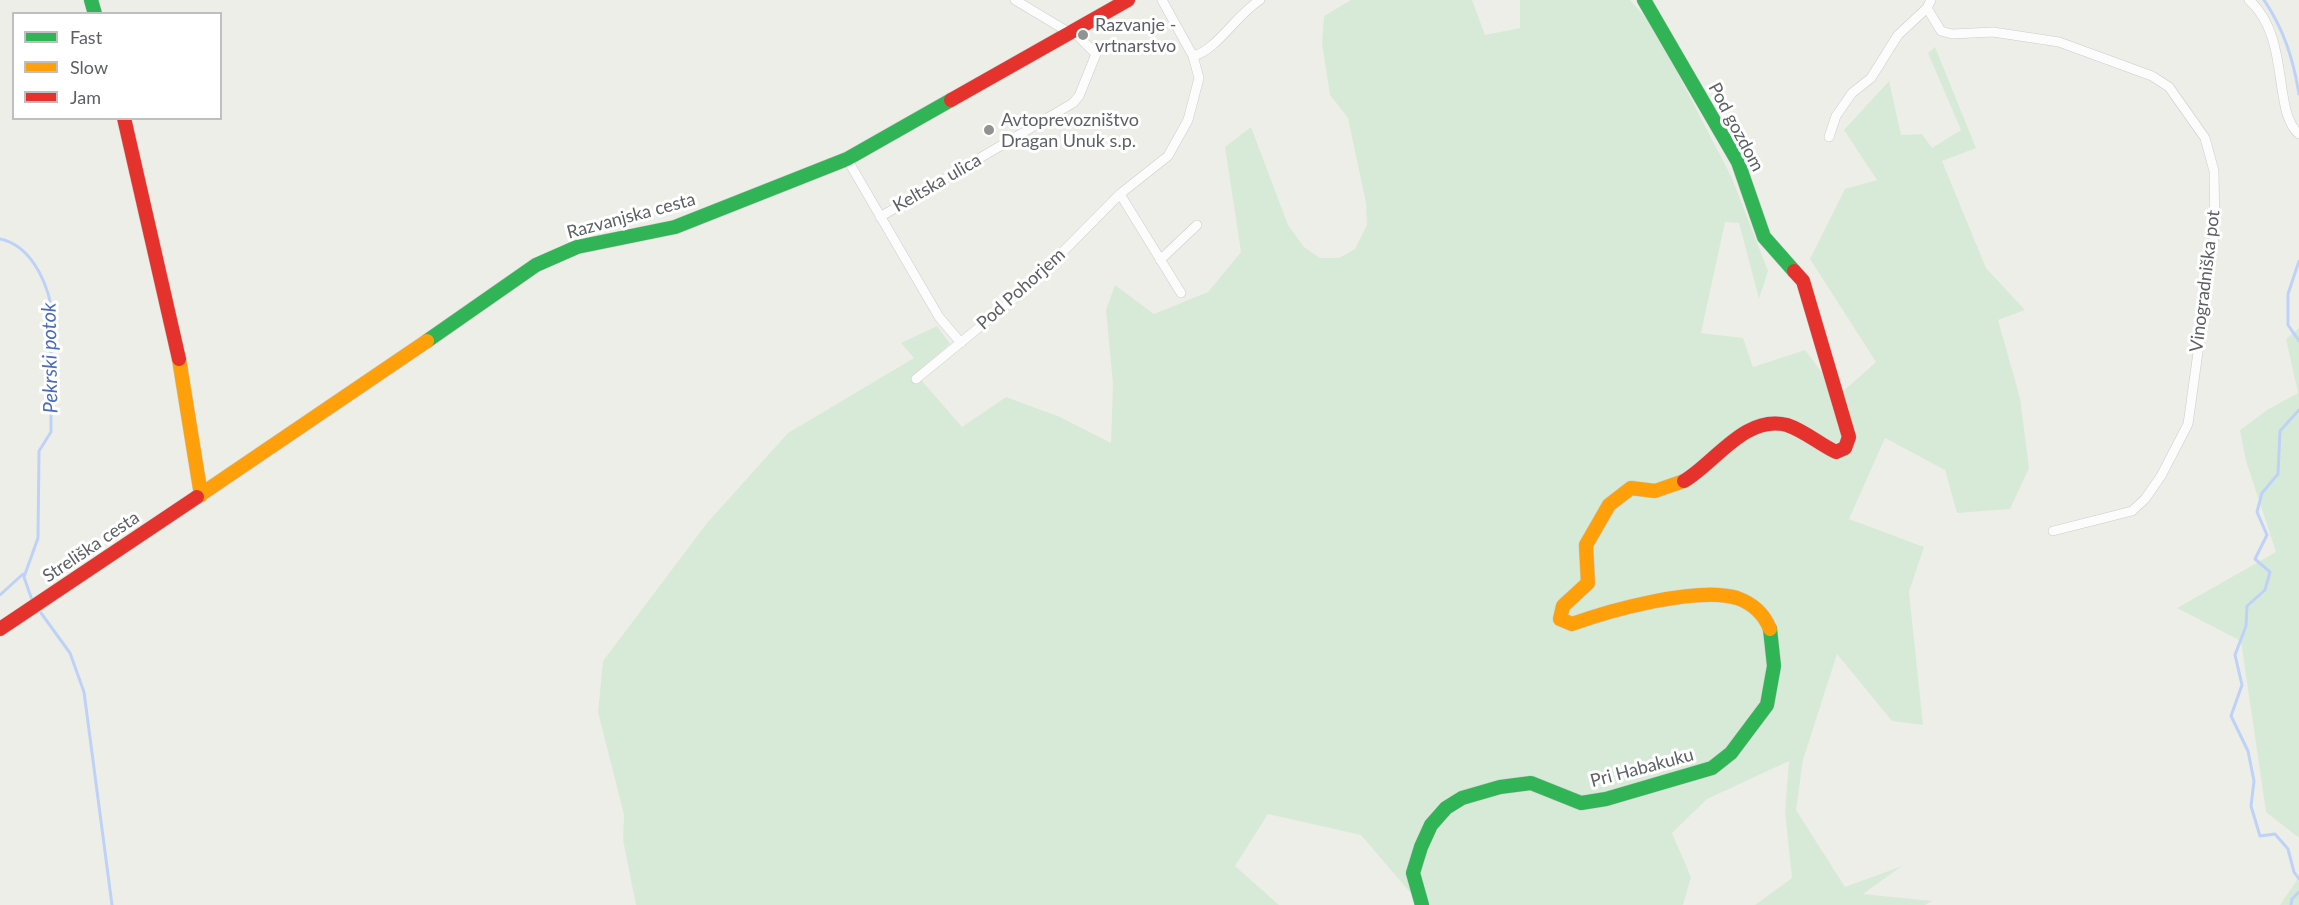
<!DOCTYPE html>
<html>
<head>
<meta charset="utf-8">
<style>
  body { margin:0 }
  #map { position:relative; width:2299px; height:905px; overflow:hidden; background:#eeeee8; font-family:Lato,sans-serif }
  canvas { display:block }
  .legend { position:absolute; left:12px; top:12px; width:210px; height:108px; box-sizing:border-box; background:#fff; border:2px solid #bfbfc2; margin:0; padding:8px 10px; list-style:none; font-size:18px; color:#5e6066 }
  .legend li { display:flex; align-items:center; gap:12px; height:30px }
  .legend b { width:30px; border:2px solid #bfbfc2 }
</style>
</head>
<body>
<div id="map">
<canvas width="2299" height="905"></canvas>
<ul class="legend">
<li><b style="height:8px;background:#30b455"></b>Fast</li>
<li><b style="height:8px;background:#ff9f0a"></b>Slow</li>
<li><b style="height:8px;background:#e5322d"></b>Jam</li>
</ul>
</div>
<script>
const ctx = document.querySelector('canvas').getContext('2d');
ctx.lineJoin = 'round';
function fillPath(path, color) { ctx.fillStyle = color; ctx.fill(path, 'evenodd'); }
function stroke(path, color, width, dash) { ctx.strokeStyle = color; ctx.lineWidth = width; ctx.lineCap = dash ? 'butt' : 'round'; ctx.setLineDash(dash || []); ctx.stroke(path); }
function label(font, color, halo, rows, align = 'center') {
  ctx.font = font + ' Lato,sans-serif'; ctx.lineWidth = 6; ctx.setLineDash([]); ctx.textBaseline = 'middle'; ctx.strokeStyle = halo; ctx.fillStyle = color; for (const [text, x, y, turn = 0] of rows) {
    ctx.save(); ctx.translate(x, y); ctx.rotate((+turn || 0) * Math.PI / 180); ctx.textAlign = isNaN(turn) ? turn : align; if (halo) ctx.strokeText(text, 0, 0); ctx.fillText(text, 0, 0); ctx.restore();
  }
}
fillPath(new Path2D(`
  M1351,0H1472L1485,35L1520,28V0H1630L1645,17L1676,70L1732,178L1768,271L1759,299L1739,223L1725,222L1701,333L1743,338L1753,367L1805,350L1839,395L1876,362L1810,259L1845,189L1877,180L1844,130L1889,81L1901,135L1922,134L1932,148L1961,130L1928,53L1935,47L1976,148L1942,161L1986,268L2025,310L1998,320L2020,398L2029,468L2010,509L1957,513L1945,470L1885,438L1849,519L1924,547L1909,592L1923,725L1892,721L1837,654L1803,760L1796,810L1845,887L1902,866L1863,894L1932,901L1925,905H1755L1792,878L1785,812L1789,761L1707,799L1672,833L1691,877L1683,905H1421L1361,835L1268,814L1235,866L1279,905H636L623,840L624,815L598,712L603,661L707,523L788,433L914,358L901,343L937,326L950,344L916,374L962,427L1006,397L1060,417L1111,443L1113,384L1106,310L1115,285L1154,314L1208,292L1241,252L1225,147L1251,127L1288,225L1304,247L1320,258H1339L1355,249L1367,225L1366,203L1348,118L1330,95L1322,44L1324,16Z
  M2299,328V838L2266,812L2241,641L2177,608L2276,552L2246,461L2240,430L2267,410L2298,393L2286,339Z
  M2299,877V905H2280Z`), '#d7ead8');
stroke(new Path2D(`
  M2264,0C2284,30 2293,58 2299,94
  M0,239C29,245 45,277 51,305V432L39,451L38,538L24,577L32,600
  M2299,261L2288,294V325L2299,341
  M2299,410L2280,431L2278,474L2262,493L2257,512L2267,535L2255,559L2270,572L2265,590L2247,606L2246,626L2235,655L2242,685L2231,716L2248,751L2254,781L2251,806L2260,836L2275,834L2288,849L2294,872L2299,879
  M0,595L23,574
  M41,613L70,653L84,692L112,905
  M2291,905L2292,899L2299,892`), '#bed2f7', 3);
const street = new Path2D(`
  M1015,0L1070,33
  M1931,0L1927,8L1941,31L1952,34L1993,32L2059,42L2152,76L2169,87L2205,138L2214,171L2215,230L2188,424L2161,476L2145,499L2132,511L2053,531
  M2249,0C2291,37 2272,112 2299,134
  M1193,56C1216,51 1237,14 1260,0
  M1829,137L1836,116L1852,93L1871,78L1898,35L1927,8
  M847,159L939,317L961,343
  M1120,194L1181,293
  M880,217L1073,103L1079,96L1096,54L1073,31
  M1160,260L1197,225
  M916,379L1026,289L1120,194L1168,156L1188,120L1199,78L1193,56L1162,0`);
const fast = new Path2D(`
  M91,0L95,14
  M1644,0L1738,162L1764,237L1794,271
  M427,341L536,265L577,247L675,227L847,159L951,100
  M1422,905L1413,873L1421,847L1431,825L1446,808L1462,798L1500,787L1531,783L1581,803L1606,799L1712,768L1731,753L1767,705L1774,666L1770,629`);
const slow = new Path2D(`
  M179,359L201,495
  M1684,481L1655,491L1631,488L1609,505L1586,545L1588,583L1563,606L1560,619L1572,624C1611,610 1698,586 1737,598C1754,604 1764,614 1770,629
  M197,497L427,341`);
const jam = new Path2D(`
  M951,100L1128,0
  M124,118L179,359
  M1684,481C1715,463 1745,414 1787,425C1805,431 1819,444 1836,452L1845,448L1849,437L1803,281L1794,271
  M0,629L197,497`);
stroke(street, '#cbccca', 10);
stroke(fast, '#cbcbc9', 15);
stroke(slow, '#cbcbc9', 15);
stroke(jam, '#cbcbc9', 15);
stroke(street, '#fcfcfc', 9);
stroke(fast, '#30b455', 14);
stroke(slow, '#ff9f0a', 14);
stroke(jam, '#e5322d', 14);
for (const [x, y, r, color] of [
  [1083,35,6,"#909294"],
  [989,130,6,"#909294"]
]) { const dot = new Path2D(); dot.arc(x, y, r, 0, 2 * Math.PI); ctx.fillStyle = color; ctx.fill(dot); stroke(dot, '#fff', 2); }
label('18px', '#5e6066', '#fff', [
  ["Razvanje -",1095,25],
  ["vrtnarstvo",1095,46],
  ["Avtoprevozništvo",1001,120],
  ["Dragan Unuk s.p.",1001,141]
], 'left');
label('18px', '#5e6066', '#fff', [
  ["Pod gozdom",1736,127,62],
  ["Keltska ulica",937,183,-30],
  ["Razvanjska cesta",631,216,-15],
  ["Vinogradniška pot",2205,281,-83],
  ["Pod Pohorjem",1021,289,-42],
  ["Streliška cesta",91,547,-34],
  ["Pri Habakuku",1642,768,-15]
]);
label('italic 20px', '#4a6bc2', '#fff', [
  ["Pekrski potok",50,358,-91]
]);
</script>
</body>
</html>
